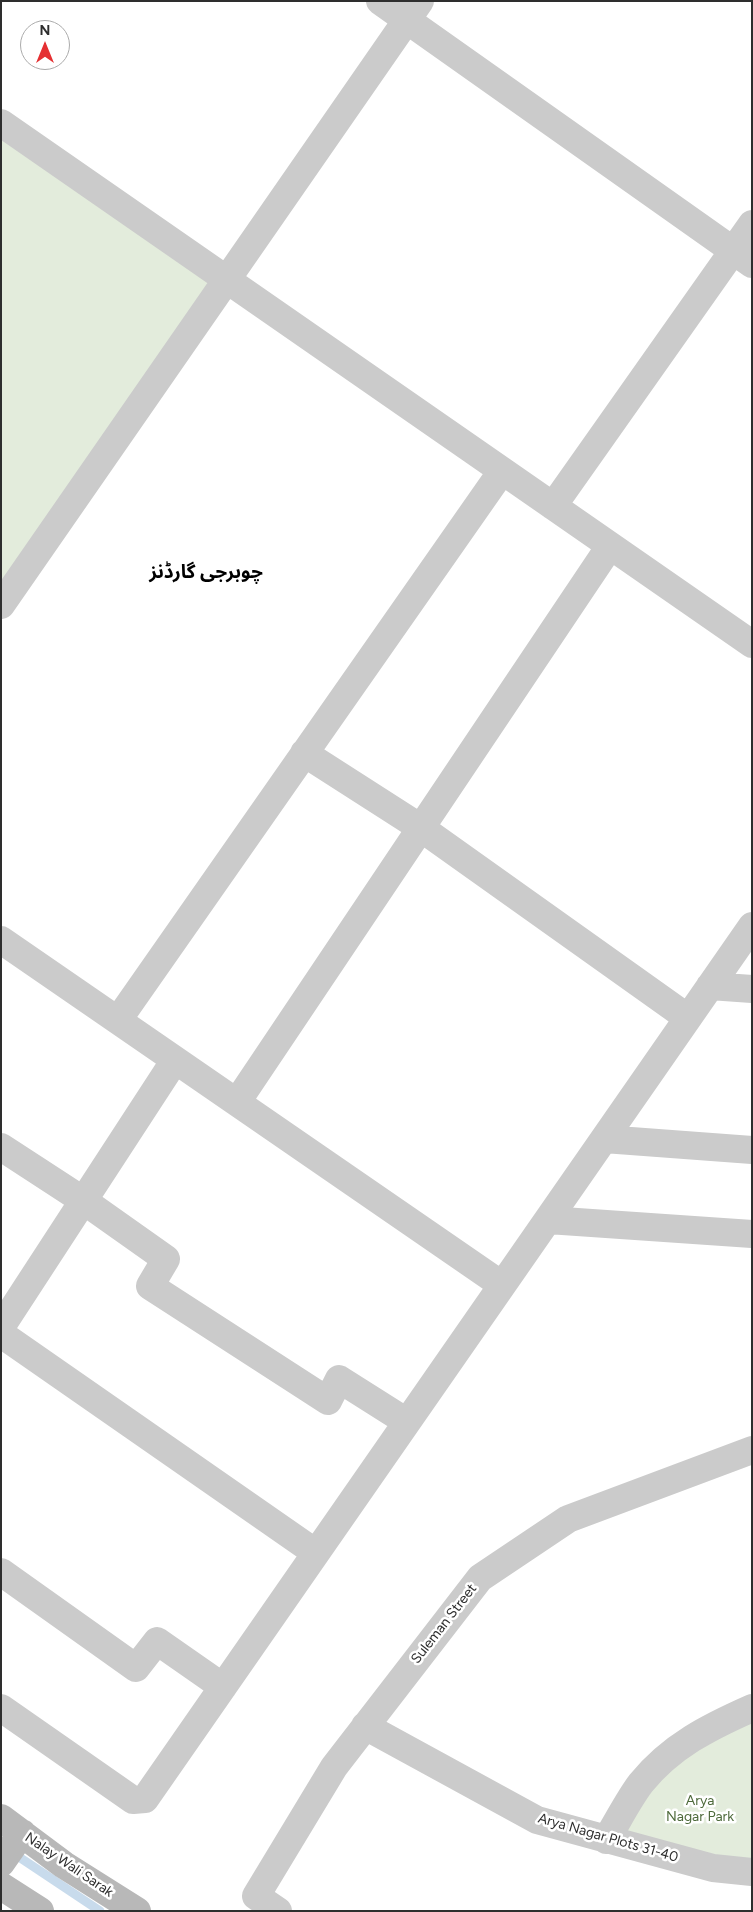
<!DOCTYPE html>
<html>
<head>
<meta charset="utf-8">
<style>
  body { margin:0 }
  #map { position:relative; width:753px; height:1912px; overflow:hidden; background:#fff; font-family:Figtree,sans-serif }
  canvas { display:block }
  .frame { position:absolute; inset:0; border:2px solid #2e2e2e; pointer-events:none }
  .north { position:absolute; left:20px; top:20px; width:50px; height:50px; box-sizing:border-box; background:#fff; border:1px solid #ababab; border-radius:50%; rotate:0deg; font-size:14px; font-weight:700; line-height:20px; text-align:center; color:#2e2e2e }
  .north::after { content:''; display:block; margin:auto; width:18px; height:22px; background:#e53032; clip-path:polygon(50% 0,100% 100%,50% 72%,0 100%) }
</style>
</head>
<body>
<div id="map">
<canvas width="753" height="1912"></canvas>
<div class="frame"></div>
<div class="north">N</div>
</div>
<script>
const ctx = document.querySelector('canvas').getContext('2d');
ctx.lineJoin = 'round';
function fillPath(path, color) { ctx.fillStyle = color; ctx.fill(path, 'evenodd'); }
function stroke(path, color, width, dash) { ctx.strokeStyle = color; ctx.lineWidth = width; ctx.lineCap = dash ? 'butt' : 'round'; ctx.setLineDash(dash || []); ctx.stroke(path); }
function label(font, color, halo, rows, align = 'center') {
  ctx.font = font + ' Figtree,"Noto Sans Arabic",sans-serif'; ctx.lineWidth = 5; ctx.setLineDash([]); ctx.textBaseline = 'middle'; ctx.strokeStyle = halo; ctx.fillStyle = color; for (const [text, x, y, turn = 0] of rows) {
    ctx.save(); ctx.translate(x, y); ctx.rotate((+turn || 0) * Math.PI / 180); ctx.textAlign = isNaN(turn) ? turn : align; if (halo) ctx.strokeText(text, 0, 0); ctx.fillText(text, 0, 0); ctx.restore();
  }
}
fillPath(new Path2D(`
  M1,123L227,279L1,605Z
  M752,1716V1867L610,1838L675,1758Z`), '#e3ecdc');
stroke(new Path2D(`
  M13,1853L100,1911`), '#c8dbec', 9);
stroke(new Path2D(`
  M380,1L752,264
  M1,123L752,644
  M553,506L752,224
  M1,605L420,1
  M304,753L421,828L688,1018
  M1,940L502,1285
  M710,986L752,989
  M118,1020L502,471
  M237,1102L610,546
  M604,1139L752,1150
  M1,1147L84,1201L166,1259L150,1286L328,1401L339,1379L407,1422
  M548,1220L752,1234
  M1,1327L175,1060
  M1,1334L316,1553
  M1,1572L136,1668L157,1641L223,1687
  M1,1708L133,1800L145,1799L752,926
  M365,1726L537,1820L713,1868L752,1872
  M606,1840C618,1821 628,1800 641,1783C671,1746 709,1727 752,1708
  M278,1911L256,1896L334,1767L480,1578L568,1519L752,1450`), '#cbcbcb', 28);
stroke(new Path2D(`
  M1,1818L64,1865L137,1911
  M1,1863L22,1833
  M1,1886L40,1911`), '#b8b8b8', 28);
label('14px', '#2e2e2e', '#fff', [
  ["Suleman Street",444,1624,-52],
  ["Arya Nagar Plots 31-40",608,1838,16],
  ["Nalay Wali Sarak",69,1865,34]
]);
label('14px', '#4e6a3b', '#fff', [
  ["Arya",700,1801],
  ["Nagar Park",700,1817]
]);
label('bold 19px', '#000', '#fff', [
  ["چوبرجی گارڈنز",206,572]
]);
</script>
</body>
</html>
